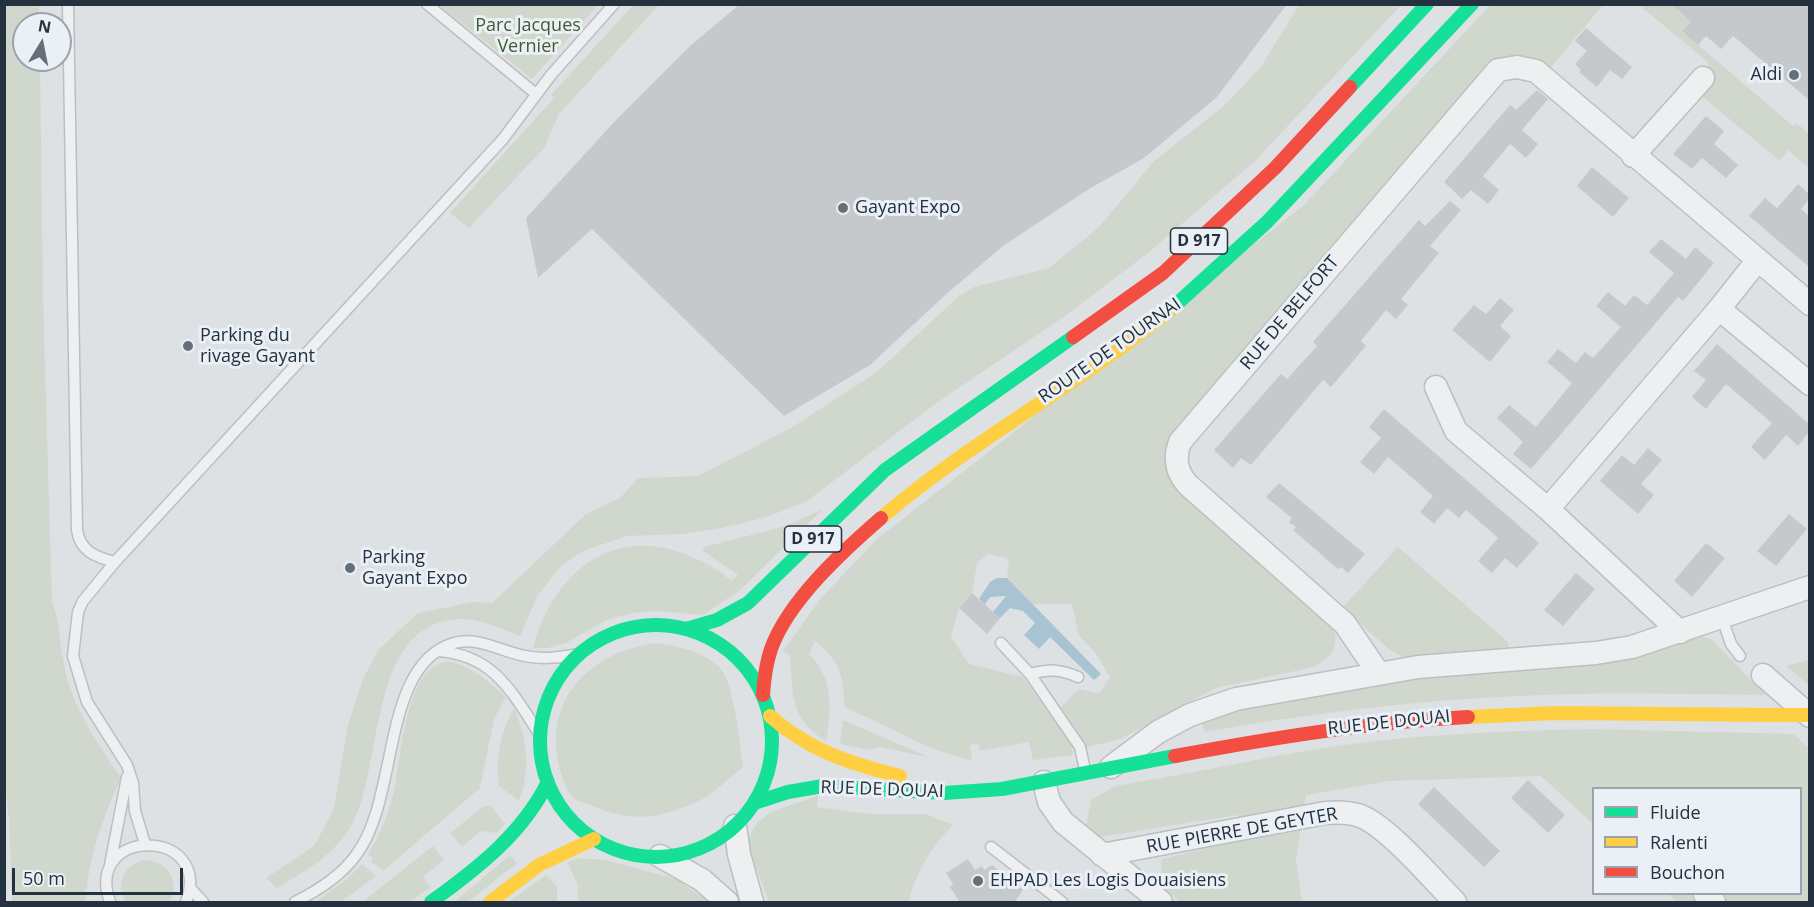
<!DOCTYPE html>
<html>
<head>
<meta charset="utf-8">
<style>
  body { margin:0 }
  #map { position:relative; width:1814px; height:907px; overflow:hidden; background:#dee1e4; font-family:"Open Sans",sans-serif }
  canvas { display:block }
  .frame { position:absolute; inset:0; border:6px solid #24313e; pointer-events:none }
  .legend { position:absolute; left:1592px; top:787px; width:210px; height:108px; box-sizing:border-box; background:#eaf0f5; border:2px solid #9ba4ac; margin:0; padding:8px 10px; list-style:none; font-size:18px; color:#24313e }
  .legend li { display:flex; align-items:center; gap:12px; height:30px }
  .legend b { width:30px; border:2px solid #9ba4ac }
  .north { position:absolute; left:12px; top:12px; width:60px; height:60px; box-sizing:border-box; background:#eaf0f5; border:2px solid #9ba4ac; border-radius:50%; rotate:10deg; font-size:16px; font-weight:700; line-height:24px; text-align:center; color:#24313e }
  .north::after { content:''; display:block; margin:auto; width:21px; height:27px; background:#656f78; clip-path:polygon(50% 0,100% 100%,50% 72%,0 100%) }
  .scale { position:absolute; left:12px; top:868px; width:171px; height:27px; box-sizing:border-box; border:3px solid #24313e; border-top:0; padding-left:8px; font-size:18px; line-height:21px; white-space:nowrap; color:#24313e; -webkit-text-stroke:4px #eaf0f5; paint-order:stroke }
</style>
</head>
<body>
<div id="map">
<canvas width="1814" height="907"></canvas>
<div class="frame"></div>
<ul class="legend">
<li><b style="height:8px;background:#16e098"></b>Fluide</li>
<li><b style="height:8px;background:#ffcf43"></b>Ralenti</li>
<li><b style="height:8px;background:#f24e42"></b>Bouchon</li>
</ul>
<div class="north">N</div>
<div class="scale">50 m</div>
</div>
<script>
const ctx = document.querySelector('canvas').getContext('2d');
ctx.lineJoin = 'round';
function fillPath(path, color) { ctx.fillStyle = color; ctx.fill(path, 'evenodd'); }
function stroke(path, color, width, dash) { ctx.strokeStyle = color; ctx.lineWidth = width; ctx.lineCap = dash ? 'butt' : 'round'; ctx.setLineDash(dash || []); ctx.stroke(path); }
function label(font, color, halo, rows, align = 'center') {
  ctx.font = font + ' "Open Sans",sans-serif'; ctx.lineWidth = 6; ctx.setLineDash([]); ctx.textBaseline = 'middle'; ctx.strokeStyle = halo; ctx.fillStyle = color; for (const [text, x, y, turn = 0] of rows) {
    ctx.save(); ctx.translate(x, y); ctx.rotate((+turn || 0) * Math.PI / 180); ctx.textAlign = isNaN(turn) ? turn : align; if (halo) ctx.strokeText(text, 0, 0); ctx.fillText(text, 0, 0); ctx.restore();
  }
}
fillPath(new Path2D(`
  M4,5H39V24H24V60H40L43,298L52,601C60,623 59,637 63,659C70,705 96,741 121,778C101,822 90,854 85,902H12L9,819L4,776Z
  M439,5H598L532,79Z
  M633,5H659L559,114L544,148L469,228L450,213L554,98L551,95Z
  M1299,5H1401L1255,161L1148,253L1065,316L938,402L807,501L767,517L722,528L683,534L627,536L583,551L561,566L538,595L520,636C501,629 480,618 459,619C366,624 385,765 352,824C335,855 307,870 277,888L266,878L314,846L334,809L348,725L363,679L378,650L418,613L473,602L492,603L586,514L620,498L638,478L698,476L791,428L877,372L960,295L974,287L1049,268L1099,227L1154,161L1225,105L1260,68Z
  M1490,5H1603L1548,71L1522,60L1169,454L1330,622C1342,643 1334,656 1314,667L1216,688L1121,739L1087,747L1061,707L1078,689L1099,693L1110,677L1096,654L1078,634L1072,604H1032L1007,578L1009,559L988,554L977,563L972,593L959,608L951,637L969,664L1023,677L1071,744L1073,755L1033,760L1029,742L980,751L978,744L970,745L972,761L933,749L845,707C841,671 843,666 815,641L809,654C834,679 832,708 826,741C789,718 793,695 790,656L783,651L821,598L877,539L1304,205Z
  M1639,5H1683L1678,11L1691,22L1683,32L1793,126L1797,123L1809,134V168L1788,150L1780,161L1699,94L1712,78L1708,62Z
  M823,509L739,591L703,615L656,611L633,613L609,619L566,643L548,648H533C552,574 611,524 688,555C704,562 719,569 731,581L738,575L702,550L704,547L786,526Z
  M1398,547L1507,641L1509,647L1402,657L1390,650L1342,608Z
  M1698,635L1711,639L1766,695C1684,694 1602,692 1520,696C1414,700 1309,714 1204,732L1202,722L1248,704Z
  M656,643C678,646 703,651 720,668C734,682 740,745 743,767C729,778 713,795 696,802C657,820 629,822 590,805C586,803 577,802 573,798C566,791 561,774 559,765C543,697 593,651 656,643Z
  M1809,660H1810L1809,685L1786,666Z
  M447,661C471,665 488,681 506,697L494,719L480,788L383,871L371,861L373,858L368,854C379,837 386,819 392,799C402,763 402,669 447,661Z
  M514,708C527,737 531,772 519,801L499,786C495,758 500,733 514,708Z
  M843,720L931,758L880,747L869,750L840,744Z
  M1593,729L1794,734L1809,749V902H1678L1668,894H1800V788H1594L1593,824L1541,776L1389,781L1306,795L1296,859L1302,902H1181L1159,884L1162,859L1237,841L1239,815L1099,837L1086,826L1091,800L1115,786C1177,776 1237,763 1299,752C1395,735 1495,731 1593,729Z
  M818,796L817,807L870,814H926L953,825C930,848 917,872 908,902H769L757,870L748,872C740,814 774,811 818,796Z
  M484,806H491L505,824L496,833L481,831L462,847L450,833Z
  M433,846L444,860L423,877L431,887L410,902H362Z
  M510,855L517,863L468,902H454Z
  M579,858L606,860L676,879L709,902H579L577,883L567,862Z
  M142,860C166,859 182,880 169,902H126C115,885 123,867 142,860Z
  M362,864L376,876L341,902H315L347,879Z
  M546,875L557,887V902H508Z`), '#d0d8cd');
fillPath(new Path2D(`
  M997,578H1007L1101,674L1094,680L1050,637L1039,649L1024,635L1035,623L1023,611L1010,608L1000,618L993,612L1006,596L990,597L985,604L979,599L990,582Z`), '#a8c3d2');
fillPath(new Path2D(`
  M740,4H1287L1217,97L1144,158L1089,189L1003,246L943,297L870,365L784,416L592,229L538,278L526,218L617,119L690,46Z
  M1671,4H1809V100L1733,36L1721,49L1706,36L1698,45L1682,31L1691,22Z
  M1586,28L1632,67L1622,79L1610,70L1597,87L1579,72L1581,70L1575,64L1587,51L1575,41Z
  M1537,90L1548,99L1522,130L1538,144L1526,158L1510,144L1483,176L1499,190L1488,204L1471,190L1462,199L1444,182L1510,105L1516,110Z
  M1706,116L1724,131L1714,144L1738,165L1726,178L1702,158L1692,169L1673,154Z
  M1592,167L1629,198L1613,217L1577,186Z
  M1798,184L1809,194V199L1801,209L1809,216V267L1749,216L1765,198L1777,208Z
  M1450,201L1461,210L1430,246L1439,253L1401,299L1408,305L1396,319L1386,310L1361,341L1366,346L1331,387L1323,380L1251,465L1241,458L1233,468L1214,450L1281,374L1287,379L1317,346L1313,342L1419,220L1425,226Z
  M1661,239L1686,259L1695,247L1714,263L1683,301L1678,297L1531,469L1513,454L1523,442L1497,418L1509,405L1536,427L1572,383L1547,362L1553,355L1558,349L1576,363L1585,352L1593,358L1621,327L1596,306L1608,292L1625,306L1634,295L1647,305L1674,273L1649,252Z
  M1500,298L1514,310L1500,326L1511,336L1490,362L1452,330L1474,305L1486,314Z
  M1717,344L1809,424V432L1798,446L1786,435L1765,460L1751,447L1772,423L1726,384L1706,409L1692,397L1706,380L1694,371Z
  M1384,409L1539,543L1517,568L1505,558L1492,573L1478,561L1498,538L1466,510L1459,518L1447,508L1434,524L1420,512L1433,496L1388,457L1374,474L1360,462L1381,438L1369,427Z
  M1648,448L1662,460L1641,484L1654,495L1638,514L1600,481L1622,455L1634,465Z
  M1279,483L1365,554L1348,573L1341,567L1338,569L1293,530L1296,527L1289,522L1292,518L1266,497Z
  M1789,514L1807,529L1776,566L1757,551Z
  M1706,543L1725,558L1692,597L1674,581Z
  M1576,573L1595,589L1563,626L1544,610Z
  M972,593L1000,618L987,634L959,608Z
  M1528,780L1565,815L1548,833L1511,798Z
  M1434,787L1500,851L1484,867L1418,804Z
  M968,859L975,870L982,866L984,870L992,865L1023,890L1014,903H960L950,887L953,884L946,873Z`), '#c6c9cc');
const lane = new Path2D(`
  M68,4L77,530C80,551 95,557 115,562
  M427,4L536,94
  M1722,618L1731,644L1740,656
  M1001,643L1030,674L1080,747L1085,770
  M438,651C494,655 512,692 540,735
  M1030,674C1049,669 1060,669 1078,677
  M145,844L135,811L133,783L127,765L87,702L73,656L78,612L83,601L115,562L503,139L551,75L614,4
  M991,847L1062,902
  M110,865L127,777
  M190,888L203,902
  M110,902C83,826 214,827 186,902
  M295,902C317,891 342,875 356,855C400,798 380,665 454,643C478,636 502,652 525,656C544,660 562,657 580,654`);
const street = new Path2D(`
  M1633,156L1703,78
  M1719,309L1757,261
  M1436,387L1456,431L1548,509
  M1680,632L1548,509L1719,309L1810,384
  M1379,674L1345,624L1187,484C1176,471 1174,458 1180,442L1498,70L1517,67L1536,71L1810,304
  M1763,675L1810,716
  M1111,767L1158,732L1190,715L1236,699L1418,667L1596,653L1632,647L1810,587
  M1044,782L1049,802L1063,822L1161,902
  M735,826L739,854L752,902
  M1102,855L1325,813C1336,812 1347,812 1358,815C1386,824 1433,880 1455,902
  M660,856L702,880L727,902
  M1705,894L1714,902`);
stroke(lane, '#bcbfc2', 13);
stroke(street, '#bcbfc2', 25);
stroke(lane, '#edeff0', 10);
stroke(street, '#edeff0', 22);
stroke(new Path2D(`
  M1350,87L1427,4
  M1170,310L1267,222L1472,4
  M540 741a116 116 0 1 1 232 0a116 116 0 1 1-232 0Z
  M686,629L717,620L748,603L885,470L1073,337
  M754,803L788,792L823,786L944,793L1002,789L1175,756
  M431,902C478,868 522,834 548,782`), '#16e098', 14);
stroke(new Path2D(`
  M881,518C972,440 1078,385 1170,310
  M770,716C808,750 851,764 900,776
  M1468,717L1555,713L1779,715
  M490,902L539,865L594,839`), '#ffcf43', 14);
stroke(new Path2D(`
  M1073,337L1163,273L1275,168L1350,87
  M763,695C764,679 766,664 771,649C788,601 843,551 881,518
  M1175,756C1272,738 1369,722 1468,717`), '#f24e42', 14);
stroke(new Path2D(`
  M1779,715H1810`), '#ffcf43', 14);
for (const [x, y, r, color] of [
  [1794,75,6,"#656f78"],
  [843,208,6,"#656f78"],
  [188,346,6,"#656f78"],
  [350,568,6,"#656f78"],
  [978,881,6,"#656f78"]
]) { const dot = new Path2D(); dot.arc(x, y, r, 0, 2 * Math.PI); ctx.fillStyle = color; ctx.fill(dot); stroke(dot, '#eaf0f5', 2); }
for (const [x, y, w] of [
  [1199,241,57],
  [813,539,57]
]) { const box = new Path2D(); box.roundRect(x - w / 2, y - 13, w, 26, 4.5); ctx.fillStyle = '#eaf0f5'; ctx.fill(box); stroke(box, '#24313e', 1.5); }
label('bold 16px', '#24313e', null, [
  ["D 917",1199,241],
  ["D 917",813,539]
]);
label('18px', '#3f5b30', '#eaf0f5', [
  ["Parc Jacques",528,26],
  ["Vernier",528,47]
]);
label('18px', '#24313e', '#eaf0f5', [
  ["Aldi",1782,75,"right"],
  ["Gayant Expo",855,208],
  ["Parking du",200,336],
  ["rivage Gayant",200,357],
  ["Parking",362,558],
  ["Gayant Expo",362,579],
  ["EHPAD Les Logis Douaisiens",990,881]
], 'left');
label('18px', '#24313e', '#eaf0f5', [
  ["RUE DE BELFORT",1290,313,-50],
  ["ROUTE DE TOURNAI",1110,351,-35],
  ["RUE DE DOUAI",1389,723,-6],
  ["RUE DE DOUAI",882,790,2],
  ["RUE PIERRE DE GEYTER",1242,831,-10]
]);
</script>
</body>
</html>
